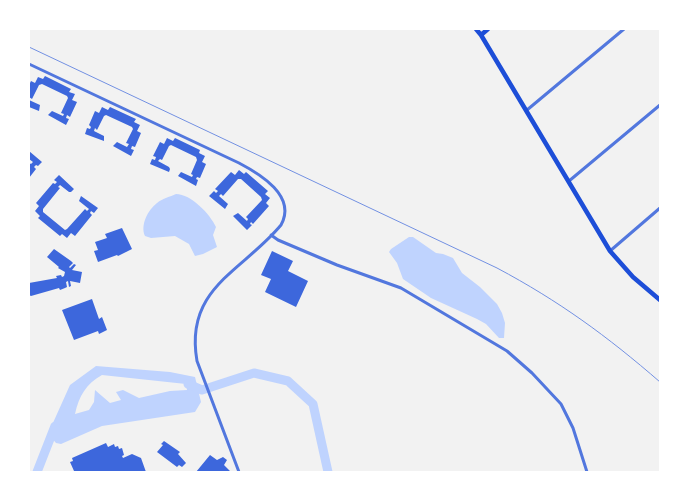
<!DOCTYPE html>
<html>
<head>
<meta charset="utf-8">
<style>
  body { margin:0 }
  #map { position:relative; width:689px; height:501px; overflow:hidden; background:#f2f2f2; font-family:"Open Sans",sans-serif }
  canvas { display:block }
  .frame { position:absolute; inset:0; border:30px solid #fff; pointer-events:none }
</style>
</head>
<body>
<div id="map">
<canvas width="689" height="501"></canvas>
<div class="frame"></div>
</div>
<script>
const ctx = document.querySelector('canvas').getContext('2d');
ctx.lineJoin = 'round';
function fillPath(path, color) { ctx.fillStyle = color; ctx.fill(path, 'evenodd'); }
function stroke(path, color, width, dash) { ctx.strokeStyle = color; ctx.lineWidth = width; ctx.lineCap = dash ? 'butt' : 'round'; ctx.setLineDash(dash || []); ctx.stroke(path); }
fillPath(new Path2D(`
  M176,194C191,194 210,214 216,227L213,235L217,247L203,254L195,256L189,244L175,236L151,238L145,236C140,225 148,210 157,203C163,198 170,197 176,194Z
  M409,237H413L436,253L443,254L453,258L462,273L480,287L497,304L502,313L505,323L504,338H499L486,324L477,319L431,298L403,279L397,263L389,252L391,249Z
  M96,366L170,372L195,377L201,402L195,412L102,426L61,444L56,443L48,434L70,385ZM102,375L186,384L187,390L170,391L139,398L123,390L116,392L121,400L110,403L95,390L94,402L89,410L75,414C79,396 86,384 102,375Z`), '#bfd3fe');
stroke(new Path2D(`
  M188,384L202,390L254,373L288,381L313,404L328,472
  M37,472L55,426`), '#bfd3fe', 9);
fillPath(new Path2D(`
  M45,76L71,89L69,92L75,94L72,100L77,102L70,117L67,115L66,118L69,119L66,125L48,115L52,111L63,116L64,114L61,113L68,98L67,96L42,84L39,85L32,99L29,97V85L31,81L35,83L38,77L43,79Z
  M29,100L40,105L39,111L29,107Z
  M102,107L108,110L110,107L136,119L134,122L140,125L137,131L141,133L135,147L132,146L131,149L134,150L131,156L113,146L117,142L127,147L129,144L126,143L133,129L132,127L106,115L104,116L97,130L95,128L94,131L104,136V141L85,134L87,128L90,129L91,127L89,125L95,111L99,113Z
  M167,138L173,141L175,138L200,150L199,153L205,156L202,162L206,164L200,178L197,177L196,179L198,180L196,186L178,176L181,172L192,177L193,175L191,174L197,160L196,157L171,145L169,146L162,160L160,159L158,161L169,167L170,169L169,172L150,164L152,159L155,160L156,157L153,156L160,142L164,144Z
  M29,151L42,162L38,166L36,165L34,167L36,169L29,178V163L31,164L33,162L29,159Z
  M239,170L244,174L246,172L268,191L265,194L270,198L266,203L269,206L253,224L251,222L250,224L252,225L247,230L233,216L238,213L247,221L248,219L246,217L262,200L261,197L241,179H238L223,196L221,194L219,196L228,204L225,209L209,196L214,191L216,193L218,191L215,189L231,172L235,175Z
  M59,175L74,189L71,192H69L60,185L58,187L60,188L43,209V212L65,230L67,229L85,209L87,211L89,209L79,201L81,196L98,208L94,213L91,211L90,213L92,215L75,236L71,233L67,238L62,234L60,236L38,218L40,216L35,211L39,206L36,203L53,183L55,184L57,182L54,180Z
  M122,228L132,249L118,256L117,255L98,262L94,251L98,250L95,242L107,238L105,234Z
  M54,249L71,261L73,263L69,267L70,268L74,264L76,265L72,270L82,272L80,283L70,281L71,286L69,287L68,281L66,282L67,287L65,288L60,290L59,288L31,296L29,295V283L57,278L56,276L61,275L62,277L64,276L65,272L58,268L59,267L47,257Z
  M272,251L293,261L288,271L308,281L296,307L265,292L271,279L261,275Z
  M92,299L99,319L102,317L107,330L99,334L98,331L74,340L62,310Z
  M164,441L180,452L178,454L186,463L182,467L179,465L177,467L157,452L163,445L161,444Z
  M106,443L108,447L114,444L115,447L118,446L119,449L122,448L124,455L122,456L123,458L132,454L141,458L146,472L74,471L70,462L73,461L72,458Z
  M210,455L217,460L223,457L227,460L224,465L230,471L229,472H196Z`), '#3d67dc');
stroke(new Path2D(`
  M29,64L239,163C260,174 297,196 281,225C243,271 184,288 197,361L239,472
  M527,110L624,29
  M569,181L660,105
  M271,235L278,240L337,265L401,288L507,351L532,373L561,404L573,428L587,472
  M610,251L660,208`), '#5277de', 3);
stroke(new Path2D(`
  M476,29L481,35L610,251L633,277L660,300
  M481,35L488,29`), '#1d4ed8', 4.5);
stroke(new Path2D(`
  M29,47L497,268C559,301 607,336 660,382`), '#7290e2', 1);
</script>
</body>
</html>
